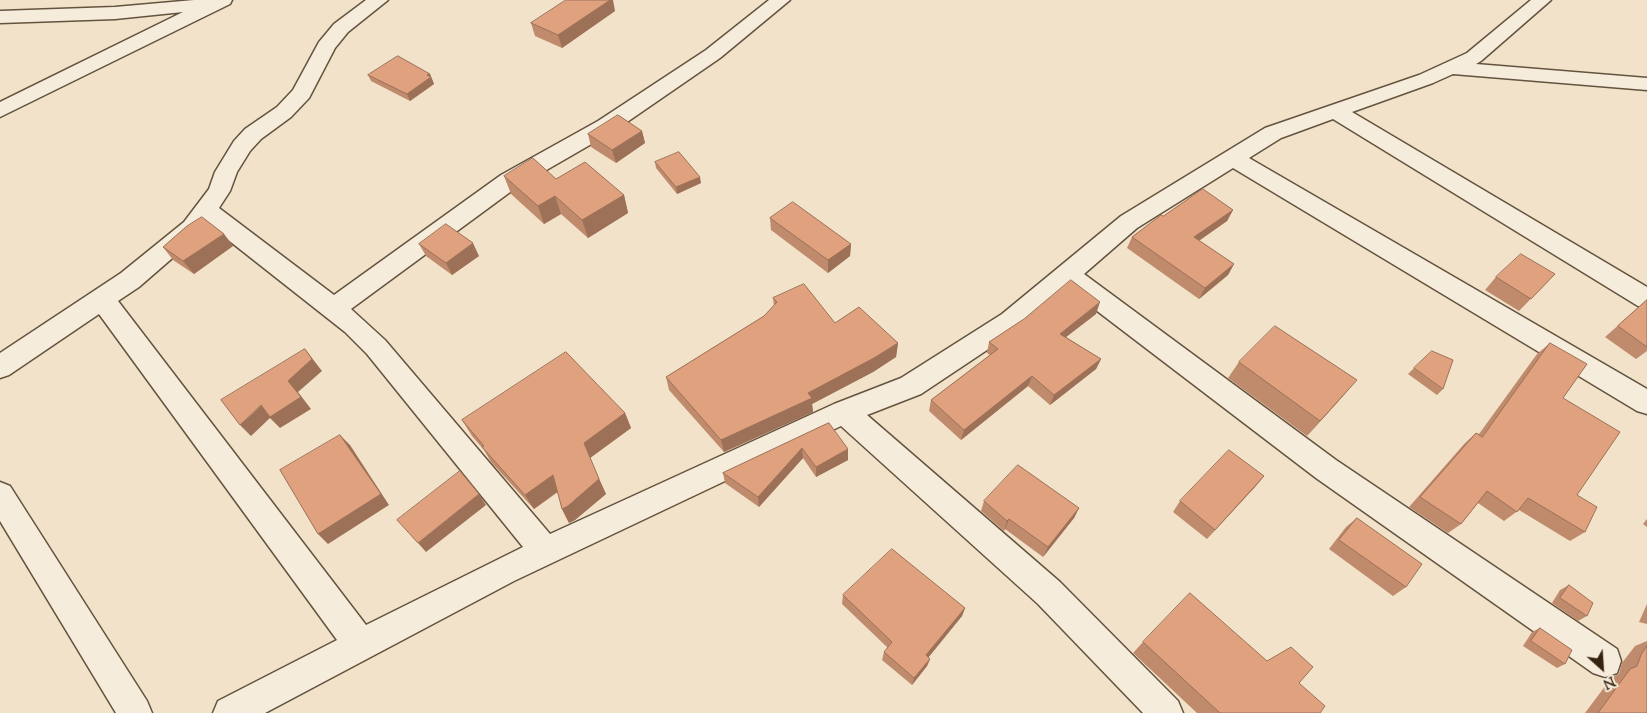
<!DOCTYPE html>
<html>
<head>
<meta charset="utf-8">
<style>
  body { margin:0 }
  #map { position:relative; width:1647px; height:713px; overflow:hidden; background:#f1e2c9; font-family:"Sorts Mill Goudy",serif }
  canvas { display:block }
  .north { position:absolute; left:1577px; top:643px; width:50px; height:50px; -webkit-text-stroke:4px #f6ecdc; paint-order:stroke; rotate:154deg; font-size:14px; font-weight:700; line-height:20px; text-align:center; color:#35230f }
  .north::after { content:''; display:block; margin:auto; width:18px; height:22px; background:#35230f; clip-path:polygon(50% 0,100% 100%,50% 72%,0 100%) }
</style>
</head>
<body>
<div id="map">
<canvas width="1647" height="713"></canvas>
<div class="north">N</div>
</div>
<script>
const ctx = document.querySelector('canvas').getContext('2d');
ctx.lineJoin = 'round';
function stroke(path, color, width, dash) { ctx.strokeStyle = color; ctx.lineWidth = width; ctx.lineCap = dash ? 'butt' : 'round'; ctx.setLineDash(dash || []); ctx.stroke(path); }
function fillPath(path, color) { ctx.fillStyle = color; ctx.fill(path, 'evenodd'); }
const street = new Path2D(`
  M194,0H232L230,4L0,117V102L183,12L115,19L0,23V11L115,7Z
  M366,0H388L348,32L335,48L309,98L291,117L261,139L250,151L237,172L230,191L219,208L334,295L501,175L598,121L706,50L769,0H790L720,58L614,131L517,187L351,309L385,340L550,534L834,404L901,378L1002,314L1121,216L1265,128L1419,75L1467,53L1531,0H1551L1481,61L1476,64L1647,78V90L1453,74L1433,83L1352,112L1647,287V309L1638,306L1333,119L1281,138L1249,158L1647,389V414L1637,411L1233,168L1137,228L1084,274L1336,460L1617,649L1621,661L1617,673L1605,677L1593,673L1316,478L1067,288L1020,328L921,394L867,415L1060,582L1178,701L1183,713H1143L1038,604L841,426L514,581L265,713H213L218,701L337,640L99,314L9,375L0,378V353L121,273L184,222L209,189L215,172L234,141L245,129L277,107L293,90L319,42L334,24ZM208,224L345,332L367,354L523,547L366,625L118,301L139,287L200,234Z
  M0,482L10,486L147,701L152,713H116L0,521Z`);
stroke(street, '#64533e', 3);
fillPath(street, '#f6ecdc');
fillPath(new Path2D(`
  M615,11L562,48L535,36L531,23Z
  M430,74L434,84L410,101L371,81L368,75Z
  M642,131L645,143L616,163L591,147L588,134Z
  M655,162L701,183L677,194L656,168Z
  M504,176L556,179L624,195L628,213L588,238L561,214L544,224L511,194Z
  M1233,210L1227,221L1199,241L1234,264L1228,275L1199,299L1127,248L1132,237L1163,216Z
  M770,218L851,244L850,256L828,273L771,230Z
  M224,234L233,246L194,274L173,260L163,247Z
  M419,244L479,256L452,275L426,256Z
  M1555,274L1519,311L1485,290L1496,277Z
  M773,298L835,323L898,343L896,357L873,372L812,404L813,412L724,452L669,390L666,377L764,316L774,306Z
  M1647,300V351L1636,359L1605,337Z
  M1096,314L1066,337L1101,359L1096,369L1050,405L1028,386L961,440L929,411L931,400L990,355L987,353L989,342Z
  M1550,343L1563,398L1577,495L1585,532L1570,541L1519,510L1504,521L1478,503L1461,524L1448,533L1409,507L1465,443L1476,433L1479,434L1537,354Z
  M1239,362L1343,396L1307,436L1228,378Z
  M1414,368L1443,389L1437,395L1408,374Z
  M625,413L631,428L590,458L606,494L575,520L569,523L562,509L558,492L534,509L491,462L484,450L472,436L462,420Z
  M829,423L848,460L816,477L803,458L759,507L725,483L723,473Z
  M1264,476L1207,539L1173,512L1180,501Z
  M984,501L1079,508L1074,518L1043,557L1005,529L1004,531L981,511Z
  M1357,518L1406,587L1393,596L1329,549L1346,527Z
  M1647,519V527L1643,524Z
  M1569,585L1587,616L1578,621L1552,603L1560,590Z
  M843,595L965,608L962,616L928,657L930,659L927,666L912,685L882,660L884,652L888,648L842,604Z
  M1647,604V624L1639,622Z
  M1540,628L1565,664L1557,668L1523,646L1532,632Z
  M1647,641V713H1585L1612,677L1619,674L1622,663L1635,646Z
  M1143,642L1267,661L1299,683L1320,713H1197L1133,653Z`), '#c08a6c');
fillPath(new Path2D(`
  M610,0H613L615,11L562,48L558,35Z
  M430,74L434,84L410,101L407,94Z
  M642,131L645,143L616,163L612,150Z
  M700,177L701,183L677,194L676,187Z
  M624,195L628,213L588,238L582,220Z
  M555,196L561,214L544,224L538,206Z
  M1233,210L1227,221L1188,248L1194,237Z
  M224,234L233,246L194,274L183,261Z
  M473,243L479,256L452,275L446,263Z
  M851,244L850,256L828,273V260Z
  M1234,264L1228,275L1199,299L1205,288Z
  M1100,302L1096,314L1057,344L1060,334Z
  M898,343L896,357L873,372L812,404L813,412L724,452L721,440L808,393Z
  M305,349L322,371L298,392L311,409L280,428L270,418L251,436L240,425L288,381Z
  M1101,359L1096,369L1050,405L1054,395Z
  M1032,376L1028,386L961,440L964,430Z
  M1357,380L1343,396L1307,436L1320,421Z
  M625,413L631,428L590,458L584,443Z
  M340,435L350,445L389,505L328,544L318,534Z
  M802,448L803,458L759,507L758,497Z
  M848,449V460L816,477V467Z
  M553,475L561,489L534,509L525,495Z
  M1264,476L1256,486L1207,539L1215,530Z
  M599,479L606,494L575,520L569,523L562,509Z
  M479,494L486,505L426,552L418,543Z
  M1079,508L1074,518L1043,557L1048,547Z
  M1009,519L1005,529L1004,531L1007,521Z
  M965,608L962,616L924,663L926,655Z
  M930,659L927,666L912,685L914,678Z`), '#9c7158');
const building = new Path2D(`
  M566,0H610L558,35L531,23Z
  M398,56L430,74L427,75L431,77L407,94L368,75Z
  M618,115L642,131L612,150L588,134Z
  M679,152L700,177L676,187L655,162Z
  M533,158L556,179L585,162L624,195L582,220L555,196L538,206L504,176Z
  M1203,189L1233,210L1194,237L1234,264L1205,288L1132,237L1161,215L1163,216Z
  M793,202L851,244L828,260L770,218Z
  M202,217L224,234L183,261L163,247L187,226Z
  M446,224L473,243L446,263L419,244Z
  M1521,254L1555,274L1531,299L1496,277Z
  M1071,280L1100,302L1060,334L1101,359L1054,395L1032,376L964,430L931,400L998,349L989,342L1024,319Z
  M804,284L835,323L859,307L898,343L874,358L808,393L812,398L721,440L666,377L764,316L777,302L773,298Z
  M1647,300V347L1618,326Z
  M1275,326L1357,380L1320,421L1239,362Z
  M1550,343L1587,364L1563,398L1620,432L1577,495L1597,507L1585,532L1528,498L1517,512L1487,491L1461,524L1420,497L1476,433L1482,437Z
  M305,349L312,359L288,381L301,397L270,417L261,405L240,425L221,400Z
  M1432,351L1453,360L1443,389L1414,368Z
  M566,352L625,413L584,443L599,479L568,506L562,509L553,475L525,495L482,447L484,446L462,420Z
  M829,423L848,449L816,467L802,448L758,497L723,473Z
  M340,435L381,494L318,534L280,470Z
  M1229,450L1264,476L1215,530L1180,501Z
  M1018,465L1079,508L1048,547L1009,519L1007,521L984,501Z
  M460,471L479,494L418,543L397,520Z
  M1357,518L1422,564L1406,587L1339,540Z
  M892,549L965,608L926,655L930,659L914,678L884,652L892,642L843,595Z
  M1569,585L1593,603L1587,616L1560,598Z
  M1190,593L1267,661L1291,647L1313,667L1299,683L1325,706L1320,713H1220L1143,642Z
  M1540,628L1572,650L1565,664L1531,641Z
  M1647,646V713H1598L1630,669L1637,666L1641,655Z`);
fillPath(building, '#dfa17e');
stroke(building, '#9c7158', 1);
</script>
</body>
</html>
